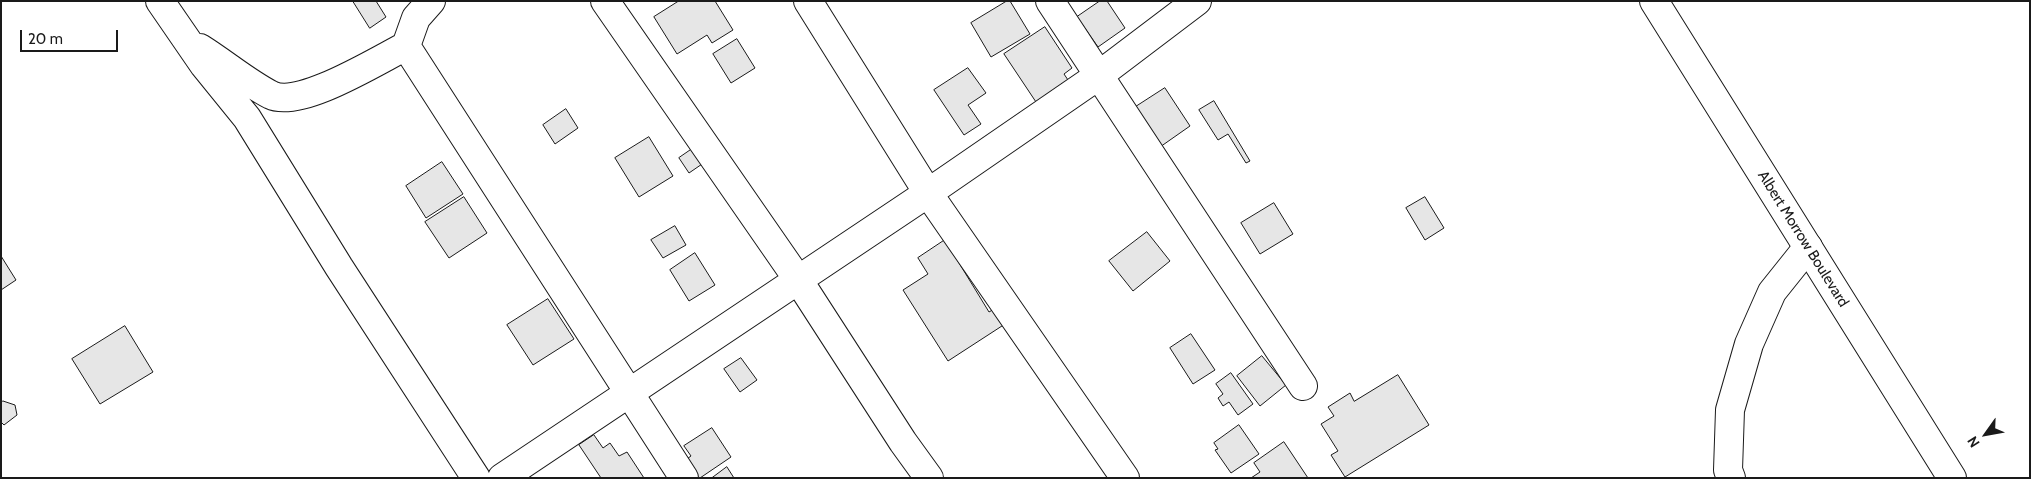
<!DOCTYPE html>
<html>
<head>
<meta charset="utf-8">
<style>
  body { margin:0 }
  #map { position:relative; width:2031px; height:479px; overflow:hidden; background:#fff; font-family:Cabin,sans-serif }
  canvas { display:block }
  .frame { position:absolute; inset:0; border:2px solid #1a1a1a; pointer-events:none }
  .north { position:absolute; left:1961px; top:409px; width:50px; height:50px; -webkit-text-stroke:4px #fff; paint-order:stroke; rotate:238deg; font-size:14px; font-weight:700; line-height:20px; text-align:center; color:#1a1a1a }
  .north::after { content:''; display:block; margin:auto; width:18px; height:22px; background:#1a1a1a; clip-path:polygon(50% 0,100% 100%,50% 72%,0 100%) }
  .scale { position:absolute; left:20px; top:30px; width:98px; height:22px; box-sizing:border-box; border:2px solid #1a1a1a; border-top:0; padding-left:6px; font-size:15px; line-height:18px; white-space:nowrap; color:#1a1a1a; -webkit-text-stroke:4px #fff; paint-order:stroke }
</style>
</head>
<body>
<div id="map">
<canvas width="2031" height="479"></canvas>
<div class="frame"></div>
<div class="north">N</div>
<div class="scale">20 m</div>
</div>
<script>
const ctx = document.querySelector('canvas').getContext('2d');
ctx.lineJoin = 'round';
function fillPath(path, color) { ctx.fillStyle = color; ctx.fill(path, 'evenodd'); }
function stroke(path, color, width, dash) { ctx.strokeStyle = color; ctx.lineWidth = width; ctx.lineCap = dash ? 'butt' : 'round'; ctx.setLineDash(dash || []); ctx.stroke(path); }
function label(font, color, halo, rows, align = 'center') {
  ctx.font = font + ' Cabin,sans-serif'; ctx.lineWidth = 4; ctx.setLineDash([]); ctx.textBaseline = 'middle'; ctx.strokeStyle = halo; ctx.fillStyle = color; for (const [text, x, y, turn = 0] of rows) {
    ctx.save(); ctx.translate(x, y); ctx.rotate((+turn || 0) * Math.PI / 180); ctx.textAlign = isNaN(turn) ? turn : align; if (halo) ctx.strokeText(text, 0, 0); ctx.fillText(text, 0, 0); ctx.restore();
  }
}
const building = new Path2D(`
  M353,1H376L386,17L370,28Z
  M679,1H715L733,30L712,43L707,35L677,54L654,17Z
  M1007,1H1010L1030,34L991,57L971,23Z
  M1100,1H1107L1125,28L1098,47L1077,17Z
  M1045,27L1072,68L1064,74L1068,80L1036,102L1004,54Z
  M737,39L755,68L731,83L713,54Z
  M968,68L986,93L968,105L981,124L964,135L934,90Z
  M1165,88L1190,126L1160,147L1134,108Z
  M1214,101L1250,161L1246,163L1228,134L1218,140L1199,110Z
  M566,109L578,128L555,144L543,125Z
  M649,137L673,176L639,197L615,158Z
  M695,147L705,162L689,173L679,158Z
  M442,162L463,194L426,218L406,186Z
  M464,197L487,233L449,258L425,222Z
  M1425,197L1444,228L1425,240L1406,208Z
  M1274,203L1293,234L1260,254L1241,223Z
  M675,226L686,245L663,258L651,240Z
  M1147,232L1170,261L1133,291L1109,261Z
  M945,240L989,312L994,309L1005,324L948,361L903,290L928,274L918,258Z
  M695,253L715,285L689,301L670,270Z
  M1,256L16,280L1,290Z
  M548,299L574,339L533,365L507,325Z
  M125,326L153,372L100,404L72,359Z
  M1191,334L1215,370L1193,384L1170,348Z
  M1262,356L1286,385L1260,406L1237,376Z
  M741,358L757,380L740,392L724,369Z
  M1231,373L1253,404L1238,415L1229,402L1223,406L1218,398L1223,394L1216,384Z
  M1398,375L1429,425L1345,477L1331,455L1338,451L1321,424L1334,416L1328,407L1350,393L1354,401Z
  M3,401L15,405L17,415L4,425L1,422V403Z
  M1239,425L1259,454L1231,473L1215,450L1218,449L1214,443Z
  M712,428L731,457L700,478H694L684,461L691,456L684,446Z
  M594,435L603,448L610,443L619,456L627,452L644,478H601L579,445Z
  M1284,442L1308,478H1251L1260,472L1254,463Z
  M727,467L734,478H712Z`);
fillPath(building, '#e6e6e6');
stroke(building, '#1a1a1a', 1);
const minor = new Path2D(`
  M160,1L204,65L247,118L339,267L476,478
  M605,1L799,281L903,442L929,478
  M808,1L928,193L1125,478
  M1050,1L1303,386
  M406,46L684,478
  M200,48C224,63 246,82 271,95C300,109 378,60 406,46L416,18L431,1
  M502,478L928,193L1098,76L1197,1
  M1731,478L1728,470L1730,410L1749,344L1772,292L1808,247`);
const highway = new Path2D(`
  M1654,1L1952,478`);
stroke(minor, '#1a1a1a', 30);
stroke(highway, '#1a1a1a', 30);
stroke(minor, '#fff', 28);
stroke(highway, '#fff', 28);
label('15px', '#1a1a1a', '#fff', [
  ["Albert Morrow Boulevard",1803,239,58]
]);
</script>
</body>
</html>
